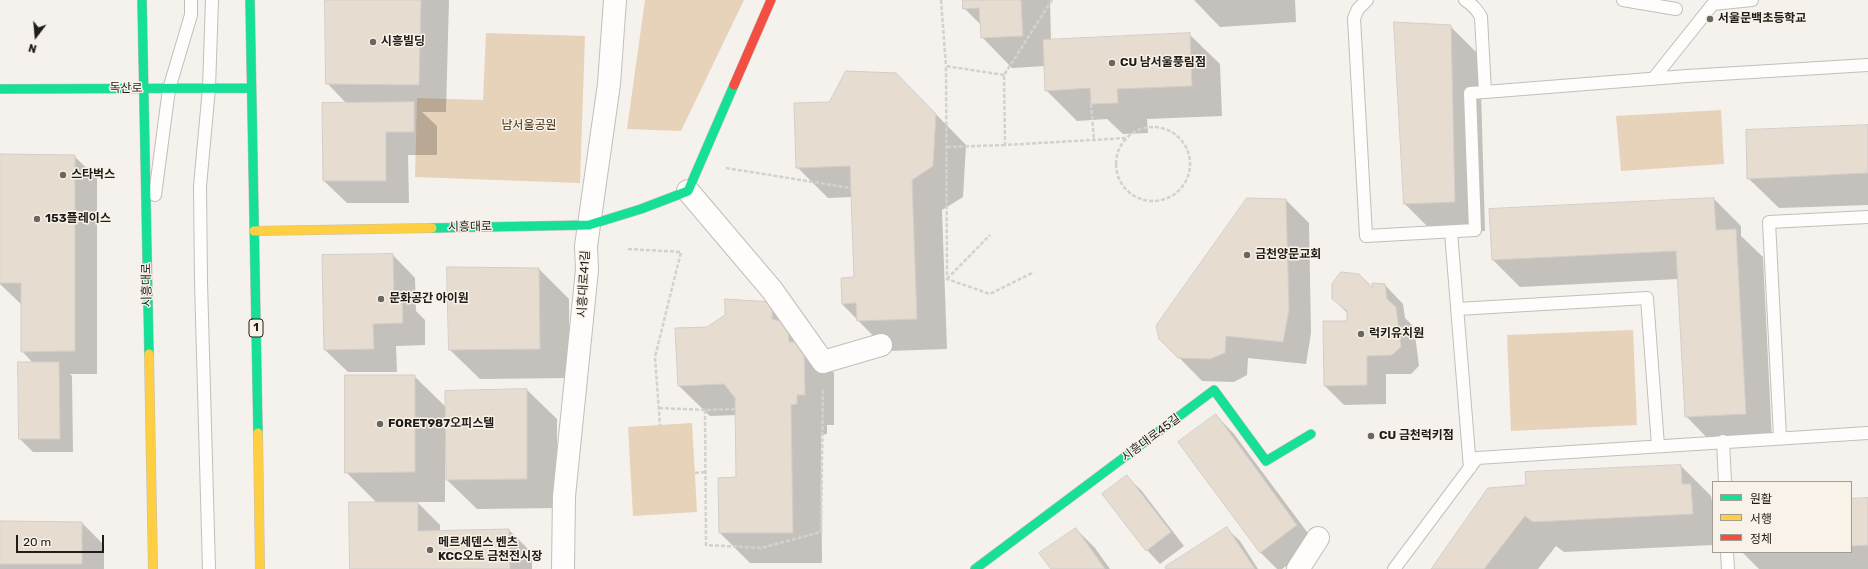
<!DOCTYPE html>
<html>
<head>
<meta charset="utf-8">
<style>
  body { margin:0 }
  #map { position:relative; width:1868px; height:569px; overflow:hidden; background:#f5f1ec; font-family:Rubik,"Noto Sans KR",sans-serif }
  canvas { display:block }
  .legend { position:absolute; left:1712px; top:481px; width:140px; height:72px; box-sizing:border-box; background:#f9f2e8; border:1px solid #a29c95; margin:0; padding:5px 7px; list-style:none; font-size:12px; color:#1f1c19 }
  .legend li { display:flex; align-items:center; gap:8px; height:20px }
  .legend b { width:20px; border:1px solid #a29c95 }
  .north { position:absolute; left:16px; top:16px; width:40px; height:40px; -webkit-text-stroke:3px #f9f2e8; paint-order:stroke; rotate:196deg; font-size:11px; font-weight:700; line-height:16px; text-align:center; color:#1f1c19 }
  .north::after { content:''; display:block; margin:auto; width:14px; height:18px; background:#1f1c19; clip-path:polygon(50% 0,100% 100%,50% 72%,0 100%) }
  .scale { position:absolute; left:16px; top:535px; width:88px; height:18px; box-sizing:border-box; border:2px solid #1f1c19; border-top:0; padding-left:5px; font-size:12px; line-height:14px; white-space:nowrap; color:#1f1c19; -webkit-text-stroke:3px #f9f2e8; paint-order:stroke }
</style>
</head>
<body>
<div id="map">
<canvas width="1868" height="569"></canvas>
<ul class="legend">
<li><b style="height:5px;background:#16e098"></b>원활</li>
<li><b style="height:5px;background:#ffcf43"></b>서행</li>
<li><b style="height:5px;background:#f24e42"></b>정체</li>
</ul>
<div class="north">N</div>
<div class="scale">20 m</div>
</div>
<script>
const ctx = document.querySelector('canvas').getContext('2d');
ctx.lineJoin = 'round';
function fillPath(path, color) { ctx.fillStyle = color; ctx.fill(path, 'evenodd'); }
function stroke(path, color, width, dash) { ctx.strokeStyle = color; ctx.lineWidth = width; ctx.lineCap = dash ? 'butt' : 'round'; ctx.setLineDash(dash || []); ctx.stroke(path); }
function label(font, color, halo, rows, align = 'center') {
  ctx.font = font + ' Rubik,"Noto Sans KR",sans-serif'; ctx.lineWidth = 3; ctx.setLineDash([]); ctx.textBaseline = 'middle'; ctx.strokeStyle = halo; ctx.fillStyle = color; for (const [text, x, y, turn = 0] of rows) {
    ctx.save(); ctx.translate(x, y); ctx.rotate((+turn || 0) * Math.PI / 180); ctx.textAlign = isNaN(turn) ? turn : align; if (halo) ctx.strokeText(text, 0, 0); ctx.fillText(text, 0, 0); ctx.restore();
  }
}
fillPath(new Path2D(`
  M645,0H744L681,131L627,129Z
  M486,33L585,36L580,183L415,177L417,98L483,100Z
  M1721,110L1724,164L1621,171L1616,116Z
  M1633,330L1637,425L1511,431L1507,335Z
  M692,423L697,512L633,516L628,427Z`), '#e6d3b9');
fillPath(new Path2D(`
  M326,0H449L446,112H422L437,126V155H408L409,203H347L324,181L347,104L327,83Z
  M964,0H1050L1051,41L1189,34L1220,64L1222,116L1147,119L1148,133L1123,134L1107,119L1077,121L1046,90L1045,66L1012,68L982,37L981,25L964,8Z
  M1194,0H1295L1296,22L1220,27Z
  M1450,26L1480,56L1485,231L1435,234L1405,204Z
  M927,105L966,145L963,197L942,210L947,349L888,351L842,304L855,278L852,197L828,198L797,167Z
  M1868,126V205L1779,208L1748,178Z
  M0,155L74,156L97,178V374H70L72,376L73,452H33L20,439L33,363L22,351V305L0,284Z
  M1714,199L1741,226V236L1763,257L1772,441L1713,444L1686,416L1678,279L1520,287L1493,260L1490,210Z
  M1286,200L1309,223L1311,333L1306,364L1248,358L1247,375L1234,382L1202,381L1160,338Z
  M393,255L415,278L416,311L425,320V345L396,346L397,372H348L325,350Z
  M539,269L569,299V378L480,379L450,350Z
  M1384,284L1403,304L1405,318L1414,327L1419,366L1411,374H1386V404L1344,405L1325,386L1348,322V314L1333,298L1375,291Z
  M772,303L803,343L834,373V425H827V434L821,435L822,563H750L720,533L737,478V415L710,416L679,386L708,328Z
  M414,376L446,407V392L527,390L557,419V508L477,509L447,480V448H445V502H417L440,525V531L509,530L532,553V569H351L377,503L346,472Z
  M1216,415L1234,434L1316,544L1282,569H1277L1260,552Z
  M1681,466L1711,496L1713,507V545L1564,552L1556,546L1538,569H1432L1527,486Z
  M1127,477L1141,490L1184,546L1160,564L1147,550Z
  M1868,499V569H1759L1742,552H1851V500Z
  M0,522L82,523L104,545V569H0Z
  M1226,528L1240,541L1258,569H1167Z
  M1076,529L1095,548L1110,569H1052Z`), '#0003');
const building = new Path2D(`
  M325,0H421L419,85L326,84Z
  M963,0H1021L1023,36L981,38L979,8L963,9Z
  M1394,22L1451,25L1455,202L1404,204Z
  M1190,33L1192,86L1117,89L1118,103L1091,104L1090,88L1045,91L1043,40Z
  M846,71L896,73L936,114L933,166L912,180L917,319L857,321L856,303L842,304L841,278L854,277L850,166L796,168L794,103L829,102Z
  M414,102V132H386V181H323L322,103Z
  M1868,125V173L1747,179L1746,130Z
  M0,154L75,155V351L21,352V283H0Z
  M1247,198L1286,199L1289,310L1283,342L1226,336L1225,353L1210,359L1178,358L1159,339L1156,326Z
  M1714,198L1716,230L1736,229L1746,414L1685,417L1676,251L1492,260L1489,209Z
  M393,254L394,296H402L403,323L373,324L374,349L324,350L322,255Z
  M447,267L539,268L540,349L449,350Z
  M1341,272L1359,274L1373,288L1372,283L1385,284L1387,299L1396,307L1401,347L1392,355L1367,356V385L1324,386L1323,321H1347V311L1332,299V284Z
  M725,299L773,302L772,319L780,321L788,329L789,342H804L805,395H797V404L791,405L793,533H719L718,478L736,477L735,398L724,384L678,386L675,328L707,327L725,315Z
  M18,362H59L60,439H19Z
  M345,375H415V472L345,473Z
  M527,389V479L446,480L445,391Z
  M1216,414L1297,525L1260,553L1178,442Z
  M1681,465L1682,484H1691L1693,514L1533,522L1525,516L1484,569H1431L1488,488L1526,485L1525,472Z
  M1127,475L1171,532L1146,551L1102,494Z
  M1868,498V545L1851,546V499Z
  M349,502H418V531L509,529L510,569H350Z
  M0,521L82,522V564H0Z
  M1227,527L1255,569H1166L1165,567Z
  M1076,528L1105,569H1051L1039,553Z`);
fillPath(building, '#e6dcd0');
stroke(building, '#d1ceca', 1);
const lane = new Path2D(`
  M1367,0L1358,9L1354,18L1366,236L1475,230L1470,93L1485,92
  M1465,0C1473,5 1477,9 1481,17L1485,92L1687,76L1868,65
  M1623,0L1676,9
  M1653,79L1713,4L1752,0
  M155,195L169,89L191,15V0
  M1451,232L1470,468
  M1457,309L1647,298L1658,446
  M1780,437L1769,222L1868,217
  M1723,441L1725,482
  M1727,552L1728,569
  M209,569L201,282L200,186L209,88L212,0
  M1394,569L1477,458L1868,433`);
const street = new Path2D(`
  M688,191L772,290L823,362L881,345
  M563,569L564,496L587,270L586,246L609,84L615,0
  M1298,569L1318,538`);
const fast = new Path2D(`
  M142,0L149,354
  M250,0L258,433
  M0,89L251,88
  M432,228L589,225L641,209L688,191L734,85
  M975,569L1214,390L1266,461L1311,434`);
const slow = new Path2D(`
  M254,231L432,228
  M149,354L153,569
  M258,433L260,569`);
const jam = new Path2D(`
  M734,85L771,0`);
stroke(lane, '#c2bfbb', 14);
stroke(street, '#c2bfbb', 24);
stroke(fast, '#c2bfbb', 10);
stroke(slow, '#c2bfbb', 10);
stroke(jam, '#c2bfbb', 10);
stroke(new Path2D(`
  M941,0L946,66
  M1052,0L1004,75L1005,145L1126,138
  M1004,75L946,66L947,279L990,294L1034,272
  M1091,104L1094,140
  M1116 164a37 37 0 1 1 74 0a37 37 0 1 1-74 0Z
  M947,147L1005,145
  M726,168L851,188
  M628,249L681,252L655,357L660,425
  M947,279L990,235
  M659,408L705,410
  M735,409L705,410L706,545L761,548L821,532L823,388
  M695,473L705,472`), '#d3d2d0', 2.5, [4, 2]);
stroke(lane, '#fefdfc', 12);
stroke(street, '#fefdfc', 22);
stroke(fast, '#16e098', 9);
stroke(slow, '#ffcf43', 9);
stroke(jam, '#f24e42', 9);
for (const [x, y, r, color] of [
  [1710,19,4,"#6a6763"],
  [373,42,4,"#6a6763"],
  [1112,63,4,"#6a6763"],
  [63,175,4,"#6a6763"],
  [37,219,4,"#6a6763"],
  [1247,255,4,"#6a6763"],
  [381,299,4,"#6a6763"],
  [1361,334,4,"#6a6763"],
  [380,424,4,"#6a6763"],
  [1371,436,4,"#6a6763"],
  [430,550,4,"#6a6763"]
]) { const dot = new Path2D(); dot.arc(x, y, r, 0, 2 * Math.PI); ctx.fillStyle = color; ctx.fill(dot); stroke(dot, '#f9f2e8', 1.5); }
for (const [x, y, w] of [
  [256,328,14]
]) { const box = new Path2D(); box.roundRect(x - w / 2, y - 9, w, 18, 3); ctx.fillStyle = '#f9f2e8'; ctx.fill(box); stroke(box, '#1f1c19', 1); }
label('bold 11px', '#1f1c19', null, [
  ["1",256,328]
]);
label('bold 12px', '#1f1c19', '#f9f2e8', [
  ["서울문백초등학교",1718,19],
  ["시흥빌딩",381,42],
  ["CU 남서울풍림점",1120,63],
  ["스타벅스",71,175],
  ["153플레이스",45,219],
  ["금천양문교회",1255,255],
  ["문화공간 아이원",389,299],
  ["럭키유치원",1369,334],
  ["FORET987오피스텔",388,424],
  ["CU 금천럭키점",1379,436],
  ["메르세덴스 벤츠",438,543],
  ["KCC오토 금천전시장",438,557]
], 'left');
label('12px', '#1f1c19', '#f9f2e8', [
  ["독산로",126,89],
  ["시흥대로",470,227,-1],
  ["시흥대로41길",584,284,-87],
  ["시흥대로",147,285,-91],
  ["시흥대로45길",1151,438,-37]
]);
label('12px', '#3f2b0c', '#f9f2e8', [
  ["남서울공원",529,126]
]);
</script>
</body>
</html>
